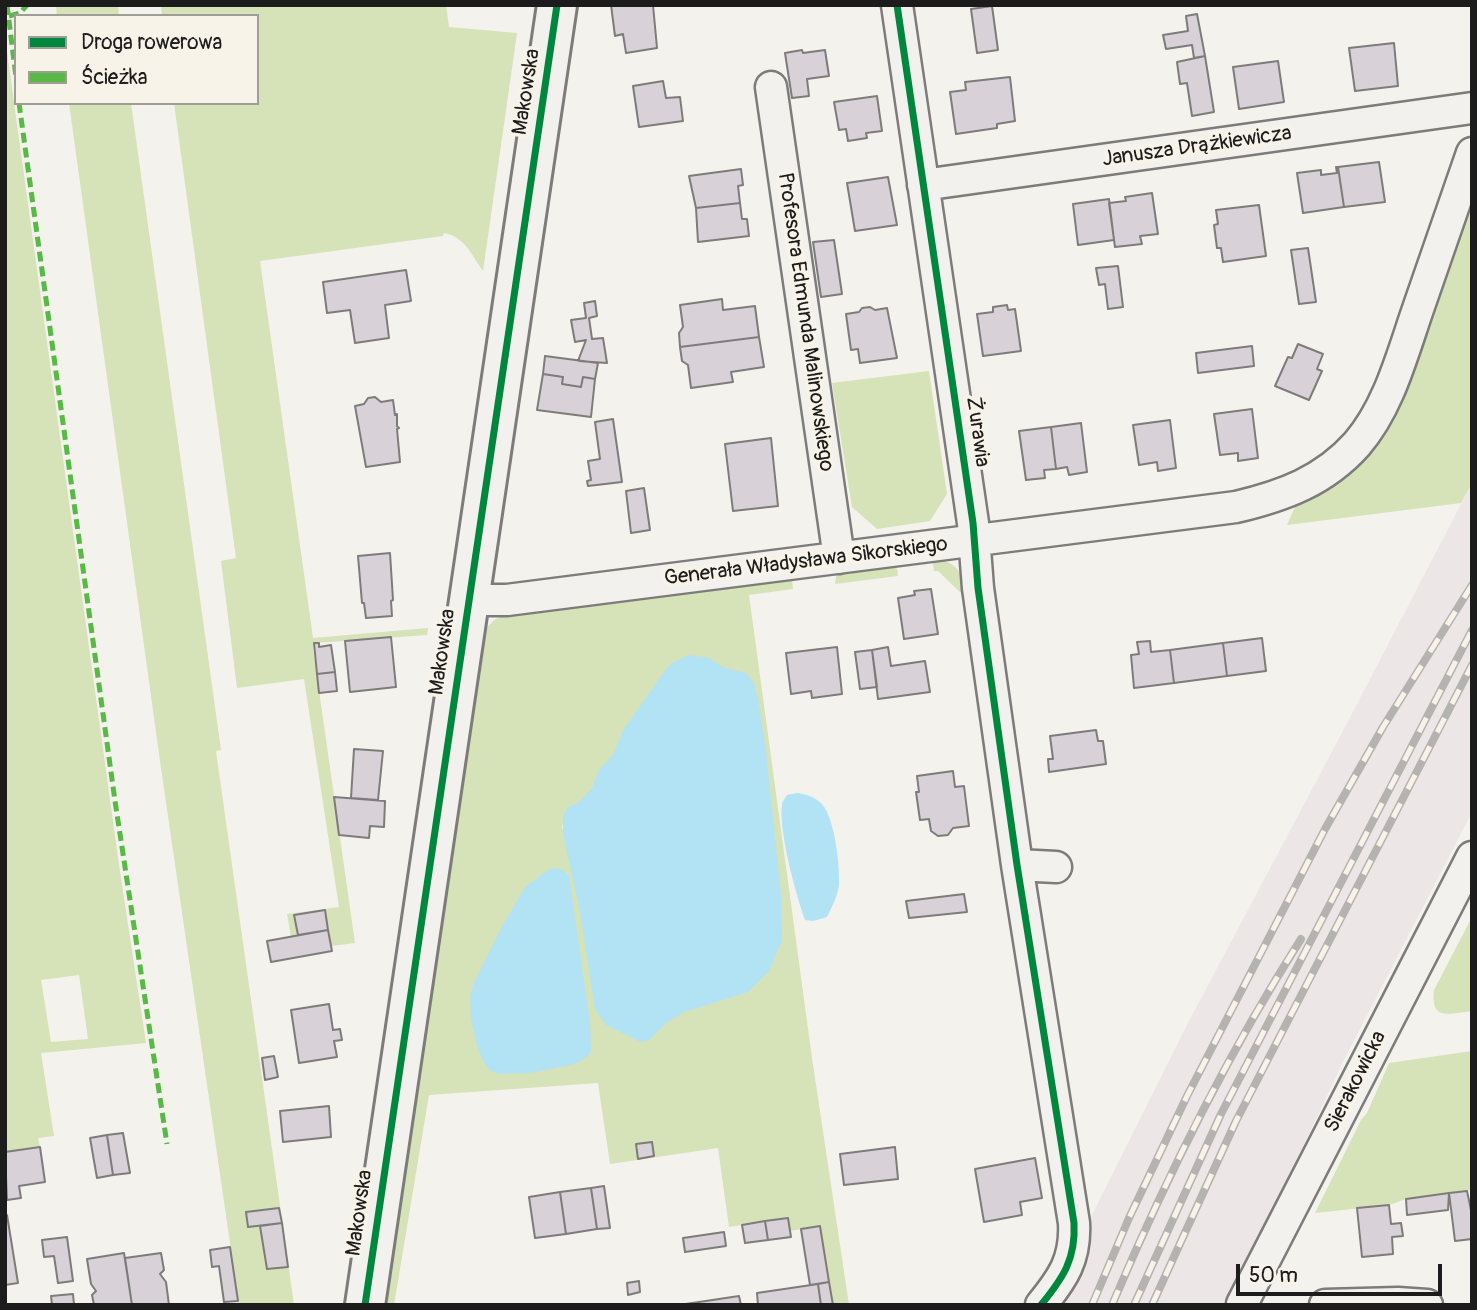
<!DOCTYPE html>
<html>
<head>
<meta charset="utf-8">
<style>
  body { margin:0 }
  #map { position:relative; width:1477px; height:1310px; overflow:hidden; background:#f4f2ec; font-family:Pangolin,sans-serif }
  canvas { display:block }
  .frame { position:absolute; inset:0; border:7px solid #1c1c1c; pointer-events:none }
  .legend { position:absolute; left:14px; top:14px; width:245px; height:91px; box-sizing:border-box; background:#f7f3e8; border:2px solid #9f9d96; margin:0; padding:9px 12px; list-style:none; font-size:21px; color:#1c1c1c }
  .legend li { display:flex; align-items:center; gap:14px; height:35px }
  .legend b { width:35px; border:2px solid #9f9d96 }
  .scale { position:absolute; left:1236px; top:1264px; width:206px; height:32px; box-sizing:border-box; border:4px solid #1c1c1c; border-top:0; padding-left:9px; font-size:21px; line-height:24px; white-space:nowrap; color:#1c1c1c; -webkit-text-stroke:5px #f7f3e8; paint-order:stroke }
</style>
</head>
<body>
<div id="map">
<canvas width="1477" height="1310"></canvas>
<div class="frame"></div>
<ul class="legend">
<li><b style="height:9px;background:#00873e"></b>Droga rowerowa</li>
<li><b style="height:9px;background:#58b947"></b>Ścieżka</li>
</ul>
<div class="scale">50 m</div>
</div>
<script>
const ctx = document.querySelector('canvas').getContext('2d');
ctx.lineJoin = 'round';
function fillPath(path, color) { ctx.fillStyle = color; ctx.fill(path, 'evenodd'); }
function stroke(path, color, width, dash) { ctx.strokeStyle = color; ctx.lineWidth = width; ctx.lineCap = dash ? 'butt' : 'round'; ctx.setLineDash(dash || []); ctx.stroke(path); }
function label(font, color, halo, rows, align = 'center') {
  ctx.font = font + ' Pangolin,sans-serif'; ctx.lineWidth = 7; ctx.setLineDash([]); ctx.textBaseline = 'middle'; ctx.strokeStyle = halo; ctx.fillStyle = color; for (const [text, x, y, turn = 0] of rows) {
    ctx.save(); ctx.translate(x, y); ctx.rotate((+turn || 0) * Math.PI / 180); ctx.textAlign = isNaN(turn) ? turn : align; if (halo) ctx.strokeText(text, 0, 0); ctx.fillText(text, 0, 0); ctx.restore();
  }
}
fillPath(new Path2D(`
  M1472,483V812L1343,1062L1228,1305H1047L1189,1021L1345,727Z`), '#ede6e7');
fillPath(new Path2D(`
  M56,5H118L119,16H57Z
  M161,5H446L449,27L517,33L483,271C471,254 465,237 444,233L443,236L260,261L313,638L428,628L427,635L315,643L313,648L355,943L331,946L324,910L294,915L298,935L291,937L287,914L339,907L304,679L237,688L221,561L236,558L174,103H257V16H162Z
  M5,37L119,865L146,1043L41,1053L54,1136L38,1138L40,1147L5,1152ZM79,975L88,1039L51,1042L41,980Z
  M69,103H131L221,750L216,751L294,1305H239L160,761Z
  M1472,188V483L1461,503L1287,525L1296,504L1335,482Z
  M929,371L947,494L930,521L877,529L852,507L832,383Z
  M932,557C942,560 950,561 957,569C974,587 974,638 978,664L971,665L962,594L938,571H934Z
  M888,563L897,569L898,576L835,584L837,570Z
  M788,576L792,580L793,589L749,595L812,1058L849,1305H833L820,1226L790,1231L787,1218L729,1227L718,1148L610,1164L598,1083L429,1095L394,1305H381L481,634L494,620L506,614ZM622,767L565,843L562,825L566,824Z
  M1472,917V1011C1449,1014 1430,1021 1434,990Z
  M1472,1051V1190L1406,1199L1389,1205L1315,1213L1361,1120L1367,1113L1389,1063Z`), '#d6e2b7');
fillPath(new Path2D(`
  M689,655L709,658L724,668L746,673L754,683L758,699L766,751L781,895L782,940L769,971L748,992L684,1012L665,1024L649,1040L640,1042L606,1025L595,1009L580,912L563,834V816L569,806L578,803L592,788L599,770L613,755L624,729L666,669L672,663Z
  M797,793C806,794 815,797 822,804C835,819 840,866 839,886C837,897 832,907 827,917L813,921L805,920C796,895 778,829 782,805C782,802 785,798 787,795Z
  M551,868L562,869L569,876L570,883L590,1022L591,1050L588,1056L575,1064L531,1073L499,1074L491,1071L485,1064L478,1050L471,1019L470,997L473,985L499,932L525,887Z`), '#b2e3f4');
const building = new Path2D(`
  M611,5H653L657,48L626,53L623,34L615,36Z
  M992,6L998,50L977,53L971,9Z
  M1197,14L1205,56L1194,58L1192,45L1166,49L1163,35L1188,31L1186,16Z
  M1394,43L1398,86L1355,91L1349,48Z
  M802,50L803,53L825,50L829,76L807,79L809,96L792,98L785,53Z
  M1205,56L1214,112L1192,116L1187,83L1180,84L1177,62Z
  M1278,61L1284,102L1239,109L1233,67Z
  M1010,77L1015,121L997,124V128L956,134L950,92L966,90L965,82Z
  M663,81L666,98L680,97L683,121L639,127L633,86Z
  M877,96L882,131L866,133L867,138L848,141L846,129L839,130L834,102Z
  M1379,162L1385,202L1344,207L1338,167Z
  M1336,167H1338L1344,207L1303,213L1297,173L1321,170V175L1337,173Z
  M741,169L743,185L738,186L740,203L696,208L689,176Z
  M888,177L897,225L855,231L847,183Z
  M1152,193L1158,234L1140,236L1142,244L1115,247L1109,203L1126,201L1125,197Z
  M1109,199L1114,240L1078,245L1073,204Z
  M740,203L742,219H747L749,236L698,242L696,208Z
  M1259,205L1266,256L1223,262L1221,248H1217L1214,225L1218,224L1216,210Z
  M834,240L842,294L821,297L813,242Z
  M1308,248L1316,302L1299,304L1291,250Z
  M1118,266L1123,307L1108,309L1105,284L1099,285L1096,268Z
  M406,270L411,301L385,305L389,338L355,343L350,310L327,313L323,282Z
  M722,299L723,310L755,306L759,337L680,347L679,333L683,327L680,305Z
  M595,301L597,316L589,318L592,339L603,338L607,363L578,361L586,340L575,342L571,320L586,318L584,303Z
  M1007,305L1008,310L1015,309L1021,351L983,356L977,314L993,312V307Z
  M870,307L875,310L887,308L897,358L860,363L858,349L851,350L846,314L859,312L862,308Z
  M759,337L764,367L731,372L733,382L691,388L688,365L682,361L680,347Z
  M1298,344L1323,354L1317,369L1322,371L1309,400L1275,386L1288,357L1292,358Z
  M1252,346L1254,366L1198,373L1196,353Z
  M545,356L598,363L595,379L583,377L581,387L562,384L563,377L543,374Z
  M543,374L563,377L562,384L581,387L583,377L595,379L591,417L537,410Z
  M375,397L381,402L393,400L395,415L397,414V426L399,428L397,429L400,462L366,467L355,406L364,404L368,398Z
  M1252,409L1258,458L1238,461V453L1220,455L1214,414Z
  M613,419L622,482L588,486L587,481L591,480L588,461L600,459L595,422Z
  M1170,420L1176,468L1158,471L1157,462L1139,465L1133,425Z
  M1081,423L1087,472L1069,475L1067,467L1056,469L1051,427Z
  M1051,427L1056,469L1044,470L1045,478L1026,480L1019,431Z
  M771,438L778,506L733,511L725,444Z
  M644,488L650,530L631,533L626,491Z
  M390,553L393,600L391,601L392,616L366,618L364,603H362L358,556Z
  M931,589L938,634L904,639L898,598L915,595L914,591Z
  M391,637L396,687L350,692L345,641Z
  M1262,638L1266,671L1227,676L1223,643Z
  M1150,641L1151,652L1170,650L1174,683L1134,688L1131,655L1139,654L1137,642Z
  M314,643H319V647L331,645L335,672L317,674Z
  M1223,643L1227,676L1174,683L1170,650Z
  M837,647L842,694L812,698L811,691L791,694L786,653Z
  M888,647L891,666L925,661L930,692L878,699L872,650Z
  M872,650L877,687L860,689L855,652Z
  M335,672L337,691L319,693L317,674Z
  M1096,730L1098,741H1103L1106,764L1049,772L1048,759H1053L1050,736Z
  M354,749L383,751L378,800L351,798Z
  M953,771L955,787L964,786L969,826L953,828L948,835L938,836L931,831L929,819L920,820L916,792H919L917,776Z
  M334,797L385,801L384,827L370,826L369,838L339,835Z
  M964,894L967,912L909,918L906,901Z
  M325,910L328,930L298,935L294,915Z
  M328,930L332,951L271,962L267,941Z
  M329,1004L333,1030L340,1029L342,1040L334,1041L337,1057L299,1063L291,1010Z
  M274,1056L278,1077L265,1080L262,1058Z
  M329,1106L331,1137L283,1142L280,1111Z
  M123,1133L130,1173L113,1175L107,1135Z
  M107,1135L113,1175L97,1178L90,1138Z
  M652,1142L654,1156L638,1159L636,1144Z
  M40,1147L45,1182L19,1186L21,1198L7,1200L5,1152Z
  M895,1147L898,1179L844,1185L840,1154Z
  M1035,1158L1042,1198L1020,1202L1022,1215L984,1222L975,1169Z
  M604,1186L610,1228L597,1229L591,1188Z
  M591,1188L597,1229L566,1234L560,1192Z
  M1467,1191L1472,1215V1239L1455,1241L1449,1193Z
  M560,1192L566,1234L535,1238L529,1197Z
  M1449,1193L1448,1210L1407,1215L1406,1199Z
  M1389,1205L1391,1224L1401,1223L1403,1236L1392,1237L1393,1254L1362,1257L1357,1208Z
  M279,1208L282,1223L248,1227L246,1212Z
  M5,1215H7L18,1283L5,1285Z
  M788,1218L791,1237L768,1240L765,1221Z
  M765,1221L768,1240L745,1243L742,1225Z
  M282,1223L288,1267L267,1269L260,1226Z
  M820,1226L829,1282L810,1285L801,1229Z
  M724,1232L726,1246L685,1252L683,1238Z
  M67,1237L73,1281L58,1283L54,1256L44,1257L42,1240Z
  M230,1247L238,1301L224,1302L219,1266L212,1267L210,1250Z
  M124,1253L132,1305H94L92,1295L96,1291L91,1284L87,1259Z
  M161,1253L164,1270L160,1274L166,1282L169,1305H132L125,1258Z
  M639,1281L640,1292L628,1295L627,1283Z
  M829,1282L833,1305H821L818,1284Z
  M818,1284L821,1305H758L757,1293Z
  M73,1294L74,1305H52L51,1296Z
  M739,1296L741,1305H679Z`);
fillPath(building, '#d8d2d8');
stroke(building, '#7d7c7a', 2);
const street = new Path2D(`
  M897,5L973,523L978,588L1017,865L1074,1223C1076,1259 1063,1278 1041,1305
  M771,87L839,558
  M923,185L1472,108
  M468,600H507L1236,507C1283,496 1324,481 1357,444C1389,407 1402,355 1418,309C1436,257 1454,205 1472,153
  M1017,865L1056,867
  M1242,1304L1472,857
  M1325,1305L1398,1303L1427,1305`);
const secondary = new Path2D(`
  M365,1305L557,5`);
stroke(street, '#7d7c7a', 35);
stroke(secondary, '#7d7c7a', 44);
stroke(street, '#f2f1ed', 30);
stroke(secondary, '#f2f1ed', 38);
const rail = new Path2D(`
  M1092,1305L1129,1218L1187,1096L1325,829L1383,727L1472,585
  M1112,1305C1166,1178 1227,1055 1301,939
  M1134,1305L1221,1114L1472,630
  M1152,1305L1236,1121L1472,665`);
stroke(rail, '#b4b3b0', 8);
stroke(rail, '#f7f3e8', 5, [16]);
stroke(new Path2D(`
  M7,5L16,77
  M9,16L20,13L27,5
  M19,103L115,801L167,1144`), '#58b947', 5, [10, 5]);
stroke(new Path2D(`
  M897,5L973,523L978,588L1017,865L1074,1223C1076,1259 1063,1278 1041,1305
  M365,1305L557,5`), '#00873e', 7);
label('21px', '#1c1c1c', '#f7f3e8', [
  ["Makowska",527,92,-81],
  ["Janusza Drążkiewicza",1197,147,-8],
  ["Profesora Edmunda Malinowskiego",805,322,82],
  ["Żurawia",977,432,82],
  ["Generała Władysława Sikorskiego",806,562,-7],
  ["Makowska",443,652,-82],
  ["Sierakowicka",1356,1082,-63],
  ["Makowska",360,1213,-82]
]);
</script>
</body>
</html>
